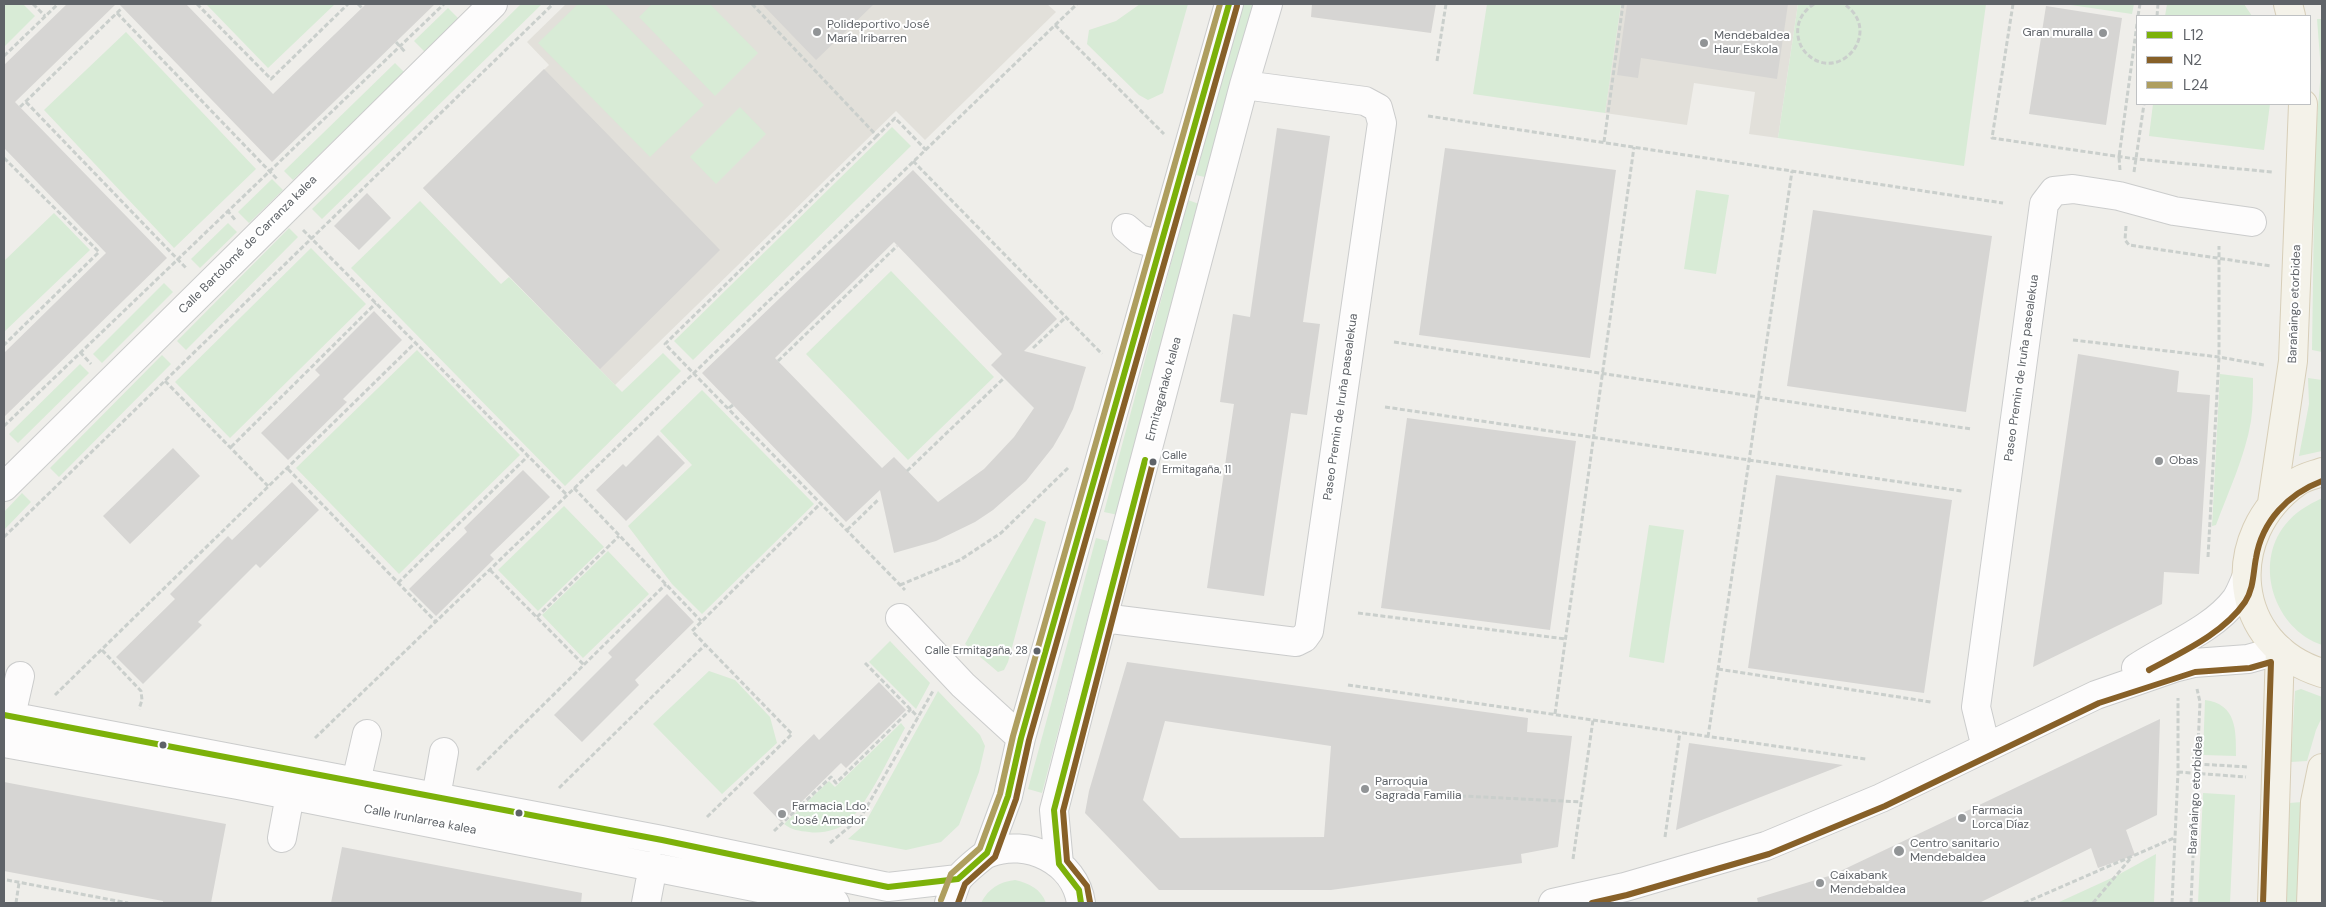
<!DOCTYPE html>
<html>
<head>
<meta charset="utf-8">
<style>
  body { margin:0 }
  #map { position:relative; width:2326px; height:907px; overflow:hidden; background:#efeeea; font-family:"DM Sans",sans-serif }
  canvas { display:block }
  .frame { position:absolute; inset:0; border:5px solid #5f6368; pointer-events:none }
  .legend { position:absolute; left:2136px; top:15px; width:175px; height:90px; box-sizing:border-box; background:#fff; border:1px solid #bfc1c3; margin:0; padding:6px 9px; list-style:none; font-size:15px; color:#5f6368 }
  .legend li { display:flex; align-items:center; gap:10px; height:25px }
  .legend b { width:25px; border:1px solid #bfc1c3 }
</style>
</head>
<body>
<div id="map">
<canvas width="2326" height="907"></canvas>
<div class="frame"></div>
<ul class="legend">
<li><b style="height:6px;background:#7cb10a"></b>L12</li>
<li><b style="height:6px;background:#876028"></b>N2</li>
<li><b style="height:6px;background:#ae9e5f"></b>L24</li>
</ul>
</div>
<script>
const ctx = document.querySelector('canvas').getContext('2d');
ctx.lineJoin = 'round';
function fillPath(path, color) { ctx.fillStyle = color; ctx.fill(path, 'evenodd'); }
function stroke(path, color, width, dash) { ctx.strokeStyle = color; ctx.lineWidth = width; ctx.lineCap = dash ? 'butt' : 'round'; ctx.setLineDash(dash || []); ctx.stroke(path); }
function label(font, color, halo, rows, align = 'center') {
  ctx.font = font + ' "DM Sans",sans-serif'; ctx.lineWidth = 4; ctx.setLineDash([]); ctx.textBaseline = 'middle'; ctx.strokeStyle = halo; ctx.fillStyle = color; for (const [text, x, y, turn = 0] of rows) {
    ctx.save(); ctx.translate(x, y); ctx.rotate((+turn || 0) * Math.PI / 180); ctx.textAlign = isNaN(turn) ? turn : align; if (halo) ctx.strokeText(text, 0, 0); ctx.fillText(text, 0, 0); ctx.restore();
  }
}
fillPath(new Path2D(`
  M566,4H1047L1056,12L925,140L896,111L615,385L423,188L549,65L527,42Z
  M1621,4H1798L1778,138L1749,134L1755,92L1694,83L1687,125L1605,113Z`), '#e2e0da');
fillPath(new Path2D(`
  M4,4H23L35,16L4,47Z
  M206,4H335L268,68Z
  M521,4H542L322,219L312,209Z
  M578,4H605L704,105L650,157L538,43Z
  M652,4H710L758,53L715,96L639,17Z
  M1140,4H1188L1163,93L1148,100L1139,95L1087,44L1089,30L1116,21Z
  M1241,4H1255L1209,178L1196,175Z
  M1487,4H1621L1605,113L1473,94Z
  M1798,4H1986L1964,166L1778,138Z
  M2064,4H2134L2132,14Z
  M2167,4H2244L2252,16H2165Z
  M448,8L459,19L425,52L414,41Z
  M2317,19H2322V352L2312,350L2315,142L2321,71Z
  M126,32L256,169L174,248L44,110Z
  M395,63L404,72L293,180L284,171Z
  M2153,104H2270L2264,150L2149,136Z
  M740,107L766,134L716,184L690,157Z
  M892,127L911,146L693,360L674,341Z
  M272,179L283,190L249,223L238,212Z
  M1696,190L1729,195L1716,274L1684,269Z
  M1188,200L1199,204L1118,515L1104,512Z
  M420,201L501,284L509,277L622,392L663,353L681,371L565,486L351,268Z
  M54,213L90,250L4,332V261Z
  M228,223L237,232L200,268L191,259Z
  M289,228L298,237L186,350L177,341Z
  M311,248L366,304L230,438L175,382Z
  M891,271L994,377L908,460L806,354Z
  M164,283L173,292L102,363L93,354Z
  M417,350L520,455L399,574L296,468Z
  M162,355L171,364L59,477L50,468Z
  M80,364L89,373L18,443L9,434Z
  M2220,374L2253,378C2253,393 2253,407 2251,421C2245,457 2228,492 2216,525L2212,526Z
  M2308,378L2322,380V451L2299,456L2309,404Z
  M702,390L814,504L702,614L672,584L628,526L692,465L660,431Z
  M22,493L31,502L4,530V512Z
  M2322,498V645C2275,629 2253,565 2285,525C2295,512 2308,505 2322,498Z
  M564,506L604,547L538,611L498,570Z
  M1035,518L1046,522L1008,662L1004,670L998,672L965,644Z
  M1649,525L1684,530L1664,663L1629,657Z
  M1096,538L1108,541L1042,793L1028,789Z
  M608,551L649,594L583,658L542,615Z
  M890,641L930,683L916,709L869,662Z
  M709,671L735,680L770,717L777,743L722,794L653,724Z
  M2301,689L2322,697V717L2316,730L2307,761L2291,762L2295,691Z
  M938,691L980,735L985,746L979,772L959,825L941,842L906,850L848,839L864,825Z
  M2205,700C2237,704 2236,731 2236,756L2203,755Z
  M901,723L905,728C890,755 870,800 849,821C839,830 822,834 809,832C799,831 792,830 784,824L829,781L835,787Z
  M2203,793L2235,795L2230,903H2198Z
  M2302,802L2298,903H2285L2289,803Z
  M2156,854L2154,903H2057L2116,876Z
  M1015,880C1029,883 1041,889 1046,903H981C989,888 999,882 1015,880Z`), '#d8ebd6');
fillPath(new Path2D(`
  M67,4H116L15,102L167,258L4,417V353L106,253L4,148V65Z
  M119,4H186L273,94L366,4H435L272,162Z
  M762,4H874L816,60Z
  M1312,4H1436L1431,33L1311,17Z
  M1627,4H1788L1777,79L1641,58L1638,78L1617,75Z
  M2046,6L2122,18L2106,125L2029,114Z
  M544,69L720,250L600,369L423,188Z
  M1277,128L1330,136L1303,322L1320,324L1307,415L1291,413L1264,596L1207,588L1234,404L1220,402L1233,314L1250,317Z
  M1445,148L1616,170L1590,358L1419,335Z
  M913,170L1057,319L1024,351L1086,367L1073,409L1064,428L1053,447L1026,481L993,510L975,522L936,541L894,553L880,490L846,522L702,373ZM894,242L1002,354L991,365L1034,408L1014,437L984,469L938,502L894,457L882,468L775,358Z
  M367,193L391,218L359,250L334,226Z
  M1813,210L1992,236L1966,412L1787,386Z
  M374,311L402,340L343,399L347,402L288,460L261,433L320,375L315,370Z
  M2078,354L2179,371L2177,392L2210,395L2199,574L2164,572L2162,604L2033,667Z
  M1407,418L1576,441L1550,630L1381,608Z
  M658,435L685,463L626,521L596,490L623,464L626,467Z
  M173,448L200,476L130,544L103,516Z
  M523,470L550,497L490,555L494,559L436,616L409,589L467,532L464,528Z
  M1776,475L1952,500L1924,693L1748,668Z
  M292,482L319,510L260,568L256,564L198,622L202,625L143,684L116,657L175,599L170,594L228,536L232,540Z
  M667,594L694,622L635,680L639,685L582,742L554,715L612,657L608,653Z
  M1127,662L1528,718L1527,732L1572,736L1558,847L1521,854L1522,863L1331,890H1159L1085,813L1089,791ZM1165,721L1331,746L1324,837L1180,838L1143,800Z
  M879,682L906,710L846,768L841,763L781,822L753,793L814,734L819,740Z
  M2160,719L2157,815L2126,830L2135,855L2098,868L2091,848L1979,903H1758L1757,898L1832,875Z
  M1689,743L1843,765L1676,830Z
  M4,782L226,824L211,903H163V901L4,871Z
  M342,847L582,893L581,903H331Z`), '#d6d5d3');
const minor = new Path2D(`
  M1126,228L1139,239L1160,245
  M4,487L493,4
  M900,618L963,685L1021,738
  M1103,618L1296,642L1304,638L1309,631L1382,123L1378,108L1365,101L1244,85
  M2136,668C2167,647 2213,630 2236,599C2240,593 2243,585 2246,578
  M4,715L662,840L888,887L958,879
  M11,716L20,676
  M4,743L238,785L835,903
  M1986,748L1976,707L2044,204L2054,191L2073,189L2119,196L2174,211L2252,222
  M356,782L367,734
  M436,797L444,752
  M282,838L290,795
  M987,853L1008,796L1021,738L1229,4
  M1059,864L1054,810L1103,618L1244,85L1268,4
  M646,903L653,866
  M949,903C952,896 954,888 957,881C960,875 983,855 989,853C1027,838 1075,861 1081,903
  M1553,903L1625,887L1766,846L1881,798L2096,695L2174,668L2194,663L2248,659L2280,650`);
const major = new Path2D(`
  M2288,4L2291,16
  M2322,472C2314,475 2304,477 2297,482C2222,535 2231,645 2322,673
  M2272,503L2293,361L2303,104
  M2272,903L2280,650
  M2311,903L2315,802L2322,768`);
stroke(minor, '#cbcccc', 30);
stroke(major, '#d7ceb8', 30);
stroke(new Path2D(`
  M33,4L45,16
  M197,4L271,79L348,4
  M358,4L362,8
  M752,4L877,136L895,118L926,150
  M1814,4C1803,11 1796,22 1798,36C1799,43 1802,49 1806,53C1838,86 1885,32 1844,4
  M2013,4L1992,138L2136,159L2272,172
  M117,13L278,180
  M2138,16L2140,4
  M2157,16L2158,4
  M1055,25L1164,134
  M396,42L406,53
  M4,56L58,4
  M1437,61L1446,4
  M26,102L187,269
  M20,107L122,8
  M1428,116L2003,203
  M877,136L665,344L905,590
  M1604,142L1623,4
  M4,158L99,252L4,345
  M913,161L1102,354
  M2120,170L2119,157L2137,24
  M2134,172L2144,104
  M227,210L236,221
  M2126,226L2125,240L2129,245L2271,266
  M303,230L567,495
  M2073,340L2219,357L2264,365
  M1394,342L1971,429
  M1033,348L1066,317
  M80,352L91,364
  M778,361L897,246
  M165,381L268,486
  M1385,407L1962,491
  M729,408L733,405
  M4,426L444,4
  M231,447L376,303
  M288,469L436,622
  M907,471L1004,378
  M574,488L701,621
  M847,530L878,500
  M4,537L553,4
  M2208,557L2219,357V246
  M490,570L584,665
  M398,583L528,456
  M900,585L960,560L1001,533L1068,468
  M1358,613L1566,639
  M537,617L619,536
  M102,650L141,691L142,700L139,709
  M865,663L918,717
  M1718,669L1931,702
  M1348,685L1866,759
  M55,695L415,343
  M1555,714L1634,147
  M1708,737L1792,171
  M315,738L1077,4
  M2197,764L2249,767
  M477,770L666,584
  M2178,772L2246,777
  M559,788L705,645
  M1401,793L1581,802
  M707,817L792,734L692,631L821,503
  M774,831L831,777L836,783L911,709
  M1665,837L1680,732
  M830,843L861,817L933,691
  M1573,859L1593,720
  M7,880L128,903
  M16,903L19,883
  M2024,903L2174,838
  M2093,903L2130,859
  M2172,903L2178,772V698
  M2191,903L2200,702L2197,689`), '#cacfcc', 3, [5, 2.5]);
stroke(minor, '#fdfcfc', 28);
stroke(major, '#f4f2e9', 28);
stroke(new Path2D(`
  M4,715L662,840L888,887L958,879L987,853L1008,796L1021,738L1229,4
  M1081,903L1079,890L1059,864L1054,810L1145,460`), '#7cb10a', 6);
stroke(new Path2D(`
  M2149,670C2182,652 2223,634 2245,602C2254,588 2253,573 2256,558C2262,521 2288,494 2322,481
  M1090,902L1087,886L1067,861L1063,811L1153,462
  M958,903L965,884L995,857L1016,799L1029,740L1237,6
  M1592,903L1627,895L1769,854L1885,806L2099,703L2195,672L2250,668L2271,662L2263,903`), '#876028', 6);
stroke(new Path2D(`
  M941,900L951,874L980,848L1000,794L1013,736L1220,4`), '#ae9e5f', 6);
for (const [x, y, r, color] of [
  [817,32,5,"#919496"],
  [2103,33,5,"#919496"],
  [1704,43,5,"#919496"],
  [2159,461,5,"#919496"],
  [1153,462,4.5,"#5f6368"],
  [1037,651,4.5,"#5f6368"],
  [163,745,4.5,"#5f6368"],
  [1365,789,5,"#919496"],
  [519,813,4.5,"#5f6368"],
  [782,814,5,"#919496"],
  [1962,818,5,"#919496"],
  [1899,851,6,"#919496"],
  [1820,883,5,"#919496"]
]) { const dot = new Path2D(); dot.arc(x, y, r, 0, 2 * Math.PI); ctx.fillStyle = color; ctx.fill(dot); stroke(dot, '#fff', 2); }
label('11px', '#5f6368', '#fff', [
  ["Calle",1162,456],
  ["Ermitagaña, 11",1162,470],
  ["Calle Ermitagaña, 28",1028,651,"right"]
], 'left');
label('12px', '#5f6368', '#fff', [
  ["Polideportivo José",827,25],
  ["María Iribarren",827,39],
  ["Gran muralla",2093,33,"right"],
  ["Mendebaldea",1714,36],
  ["Haur Eskola",1714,50],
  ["Obas",2169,461],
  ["Parroquia",1375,782],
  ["Sagrada Familia",1375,796],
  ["Farmacia Ldo.",792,807],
  ["José Amador",792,821],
  ["Farmacia",1972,811],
  ["Lorca Díaz",1972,825],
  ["Centro sanitario",1910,844],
  ["Mendebaldea",1910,858],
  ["Caixabank",1830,876],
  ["Mendebaldea",1830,890]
], 'left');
label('12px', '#5f6368', '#fff', [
  ["Calle Bartolomé de Carranza kalea",248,245,-45],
  ["Barañaingo etorbidea",2295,304,-88],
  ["Paseo Premin de Iruña pasealekua",2022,368,-82],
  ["Ermitagañako kalea",1164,389,-75],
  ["Paseo Premin de Iruña pasealekua",1341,407,-82],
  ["Barañaingo etorbidea",2196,795,-87],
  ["Calle Irunlarrea kalea",420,820,11]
]);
</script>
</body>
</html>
